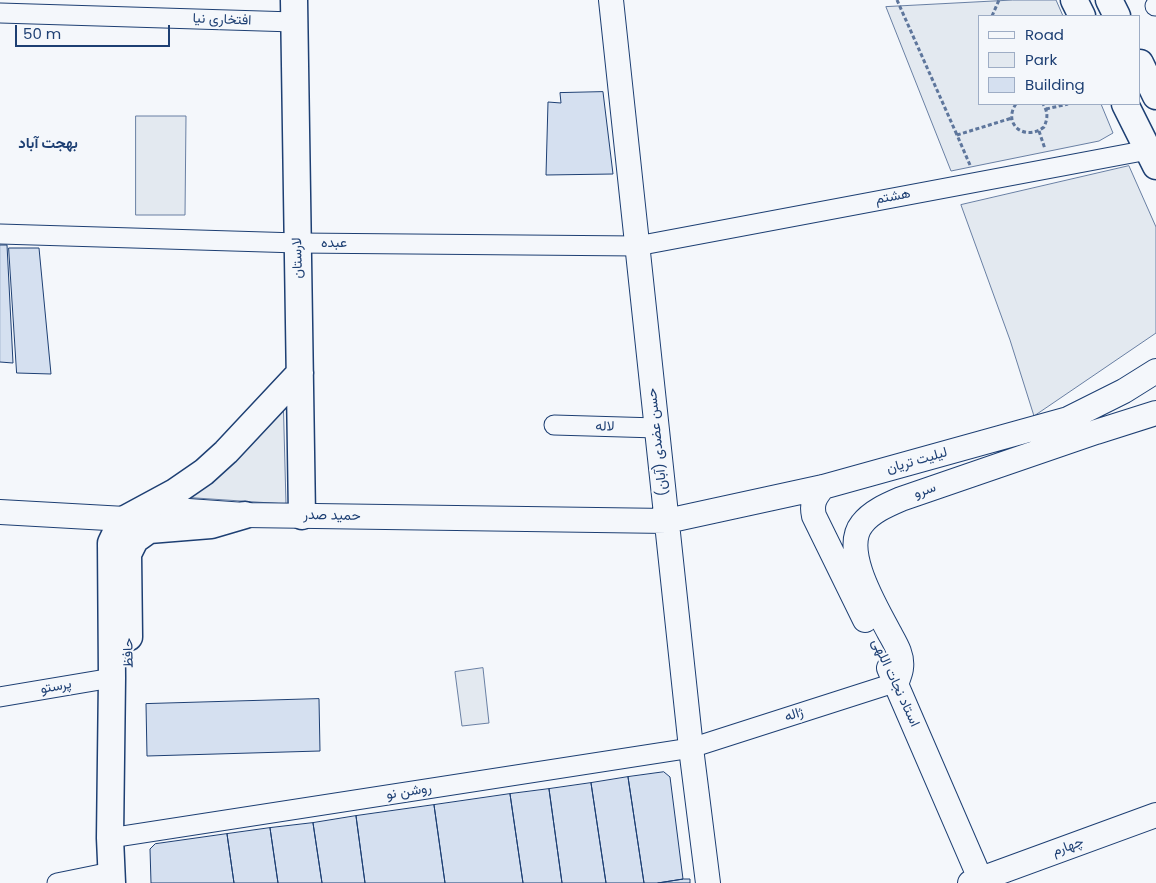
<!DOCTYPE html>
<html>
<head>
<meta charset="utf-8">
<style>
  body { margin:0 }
  #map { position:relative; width:1156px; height:883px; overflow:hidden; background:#f4f7fb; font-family:Poppins,sans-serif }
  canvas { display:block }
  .legend { position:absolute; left:978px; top:15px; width:162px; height:90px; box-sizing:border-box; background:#f4f7fb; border:1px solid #9eadc5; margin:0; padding:6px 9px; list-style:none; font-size:15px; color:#1d3f73 }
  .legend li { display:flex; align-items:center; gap:10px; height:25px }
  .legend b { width:25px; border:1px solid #9eadc5 }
  .scale { position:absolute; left:15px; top:25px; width:155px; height:22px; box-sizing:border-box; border:2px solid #1d3f73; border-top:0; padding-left:6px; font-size:15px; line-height:18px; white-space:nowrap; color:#1d3f73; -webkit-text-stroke:4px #f4f7fb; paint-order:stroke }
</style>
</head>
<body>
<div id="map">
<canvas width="1156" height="883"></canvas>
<ul class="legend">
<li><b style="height:6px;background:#f4f7fb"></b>Road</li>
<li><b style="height:14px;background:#e3e9f0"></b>Park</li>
<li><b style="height:14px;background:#d5e0f0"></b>Building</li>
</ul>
<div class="scale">50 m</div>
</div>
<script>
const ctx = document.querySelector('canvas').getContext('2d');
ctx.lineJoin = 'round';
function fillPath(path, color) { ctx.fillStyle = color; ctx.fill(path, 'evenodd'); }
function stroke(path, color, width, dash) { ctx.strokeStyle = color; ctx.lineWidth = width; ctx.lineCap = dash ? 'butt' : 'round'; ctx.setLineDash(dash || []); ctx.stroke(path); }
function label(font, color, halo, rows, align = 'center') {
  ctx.font = font + ' Poppins,Vazirmatn,sans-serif'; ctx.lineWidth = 4; ctx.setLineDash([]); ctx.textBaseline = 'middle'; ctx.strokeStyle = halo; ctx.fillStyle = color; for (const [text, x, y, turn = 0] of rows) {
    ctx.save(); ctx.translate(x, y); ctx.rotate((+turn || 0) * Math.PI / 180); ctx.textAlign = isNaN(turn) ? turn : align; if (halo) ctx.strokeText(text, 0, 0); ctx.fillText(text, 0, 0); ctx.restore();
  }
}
const green = new Path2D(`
  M1013,0H1056L1063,16H980V104H1101L1113,133L1099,141L951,171L886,7Z
  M136,116H186L185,215H136Z
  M1129,166L1156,227V333L1034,416L1010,340L961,205Z
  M283,392L286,504L181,497Z
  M483,668L489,723L462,726L455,672Z`);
fillPath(green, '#e3e9f0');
stroke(green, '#687fa3', 1);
const building = new Path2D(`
  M603,92L613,174L546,175L548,102L561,103L560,93Z
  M0,245H7L13,363L0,362Z
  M9,248H39L51,374L17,373Z
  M319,699L320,751L147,756L146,704Z
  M664,772L670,777L683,879L658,883H644L628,777Z
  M628,777L644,883H606L591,783Z
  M591,783L606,883H562L549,789Z
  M549,789L562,883H523L510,794Z
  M510,794L523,883H445L434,805Z
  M434,805L445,883H365L356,816Z
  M356,816L365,883H322L313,823Z
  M313,823L322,883H278L270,828Z
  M270,828L278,883H234L227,834Z
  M227,834L234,883H151L150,849L155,844Z
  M684,879H690V883H658Z`);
fillPath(building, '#d5e0f0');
stroke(building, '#1d3f73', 1);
const minor = new Path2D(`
  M1155,6H1156
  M0,13L294,22
  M0,234L298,243L637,246L1148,150
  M554,425L657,428
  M0,697L112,678
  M110,838L691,748L897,682
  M57,883L111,872`);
const tertiary = new Path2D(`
  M611,0L691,748L708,883
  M823,487C815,497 811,503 814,516L865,620
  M0,512L125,519L146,511L160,509L245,515L667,521L823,487L1068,419L1124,391L1156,371
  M889,668L982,883
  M897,682C898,678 901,672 901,668C903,655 895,643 889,632C876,607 841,550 862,524C871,512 887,505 901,499L1096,432L1156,413
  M970,883L1156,815`);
const secondary = new Path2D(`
  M294,0L302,516
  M1074,0L1082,16
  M1109,0L1117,16
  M1140,63L1156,96
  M1125,104L1156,166
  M129,637L128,554L135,540L149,530L211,525L245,515
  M112,883L110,838L112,678L111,543L119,526L125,519L175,492L204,472L226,452L300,373`);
stroke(minor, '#1d3f73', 21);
stroke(tertiary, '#1d3f73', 26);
stroke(secondary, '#1d3f73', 29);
stroke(new Path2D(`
  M897,0L957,135
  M992,16L999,0
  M1016,104C1002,124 1025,142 1044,127C1048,118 1048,112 1043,104
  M1046,109L1068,104
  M1039,131L1045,149
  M970,165L957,135L1012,118`), '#5e769c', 3, [4, 2.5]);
stroke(minor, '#f4f7fb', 19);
stroke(tertiary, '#f4f7fb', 24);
stroke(secondary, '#f4f7fb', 26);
label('14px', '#1d3f73', '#f4f7fb', [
  ["افتخاری نیا",222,20,2],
  ["هشتم",893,197,-11],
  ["عبده",334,243],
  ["لارستان",298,258,-91],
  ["لاله",605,427,1],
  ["حسن عضدی (آبان)",658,442,-96],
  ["لیلیت تریان",917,461,-16],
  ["سرو",925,491,-19],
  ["حمید صدر",332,516,1],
  ["حافظ",129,653,-91],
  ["استاد نجات اللهی",895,683,65],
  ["پرستو",56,687,-10],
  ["ژاله",794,715,-18],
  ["روشن نو",409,792,-9],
  ["چهارم",1068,847,-20]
]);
label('bold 15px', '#1d3f73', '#f4f7fb', [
  ["بهجت آباد",48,144]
]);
</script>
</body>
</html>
